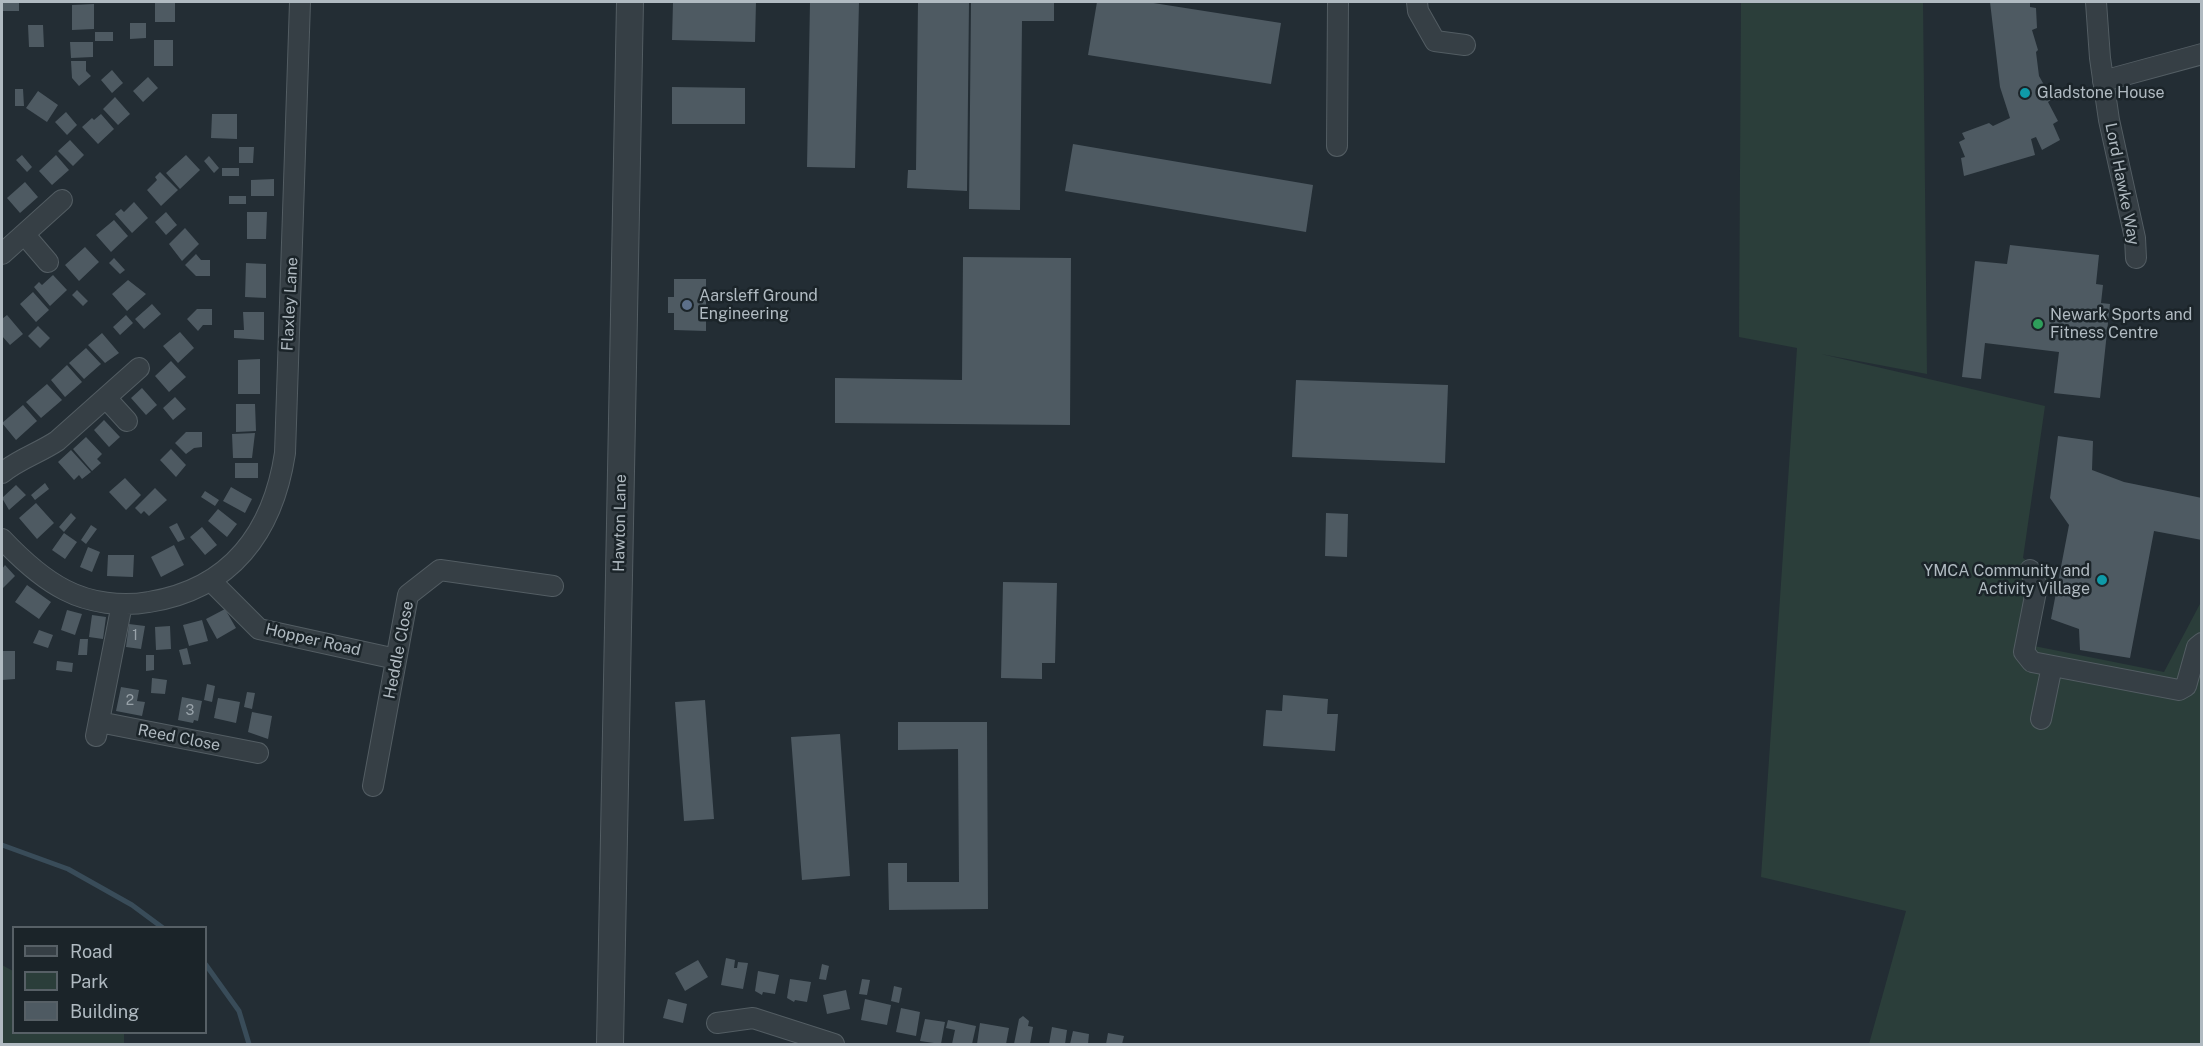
<!DOCTYPE html>
<html>
<head>
<meta charset="utf-8">
<style>
  body { margin:0 }
  #map { position:relative; width:2203px; height:1046px; overflow:hidden; background:#232d34; font-family:"Public Sans",sans-serif }
  canvas { display:block }
  .frame { position:absolute; inset:0; border:3px solid #b0bac1; pointer-events:none }
  .legend { position:absolute; left:12px; top:926px; width:195px; height:108px; box-sizing:border-box; background:#1b2429; border:2px solid #576066; margin:0; padding:8px 10px; list-style:none; font-size:18px; color:#b0bac1 }
  .legend li { display:flex; align-items:center; gap:12px; height:30px }
  .legend b { width:30px; border:2px solid #576066 }
</style>
</head>
<body>
<div id="map">
<canvas width="2203" height="1046"></canvas>
<div class="frame"></div>
<ul class="legend">
<li><b style="height:8px;background:#363f45"></b>Road</li>
<li><b style="height:16px;background:#2b3e3a"></b>Park</li>
<li><b style="height:16px;background:#4e5a62"></b>Building</li>
</ul>
</div>
<script>
const ctx = document.querySelector('canvas').getContext('2d');
ctx.lineJoin = 'round';
function fillPath(path, color) { ctx.fillStyle = color; ctx.fill(path, 'evenodd'); }
function stroke(path, color, width, dash) { ctx.strokeStyle = color; ctx.lineWidth = width; ctx.lineCap = dash ? 'butt' : 'round'; ctx.setLineDash(dash || []); ctx.stroke(path); }
function label(font, color, halo, rows, align = 'center') {
  ctx.font = font + ' "Public Sans",sans-serif'; ctx.lineWidth = 5; ctx.setLineDash([]); ctx.textBaseline = 'middle'; ctx.strokeStyle = halo; ctx.fillStyle = color; for (const [text, x, y, turn = 0] of rows) {
    ctx.save(); ctx.translate(x, y); ctx.rotate((+turn || 0) * Math.PI / 180); ctx.textAlign = isNaN(turn) ? turn : align; if (halo) ctx.strokeText(text, 0, 0); ctx.fillText(text, 0, 0); ctx.restore();
  }
}
fillPath(new Path2D(`
  M1741,2H1923L1927,374L1821,354L2045,406L2023,558L2049,575L2034,646L2164,672L2201,602V1044H1869L1906,911L1761,877L1797,348L1739,337Z
  M2,965L13,971L14,1032L124,1033V1044H2Z`), '#2b3e3a');
stroke(new Path2D(`
  M2,845L68,869L132,905L163,928
  M206,965L239,1011L249,1044`), '#394c59', 5);
fillPath(new Path2D(`
  M3,2H19V11H3Z
  M155,2H175V22H155Z
  M673,2H756L755,42L672,40Z
  M810,2H859L855,168L807,167Z
  M918,2H969L967,191L907,188L908,170H916Z
  M971,2H1054V21H1022L1020,210L969,209Z
  M1097,2H1147L1281,23L1271,84L1088,55Z
  M1990,2H2030V7L2036,8L2037,28L2032,30L2038,50L2036,52L2039,76L2052,99L2048,102L2058,121L2053,124L2060,140L2042,150L2036,137L2031,139L2035,155L1964,176L1961,158L1965,157L1959,142L1965,139L1962,133L1989,123L1993,126L2010,118L2000,87Z
  M94,4V29L72,30V5Z
  M130,23H146V38L130,39Z
  M28,25H43L44,47H29Z
  M95,32H113V41H95Z
  M154,40H173V66H154Z
  M70,42H93V57L71,58Z
  M71,61H86V71L91,76L79,86L72,78Z
  M112,70L123,83L112,93L101,80Z
  M148,77L158,88L143,102L133,91Z
  M672,87L745,88V124H672Z
  M15,89H23L24,106H15Z
  M38,91L58,105L47,122L26,108Z
  M115,97L130,114L118,125L103,109Z
  M66,112L77,125L67,135L55,122Z
  M101,114L114,129L98,144L82,127L92,118L94,120Z
  M212,114H237V139L211,138Z
  M70,140L84,155L73,166L58,151Z
  M1073,144L1313,185L1306,232L1065,191Z
  M239,147H254L253,163H239Z
  M22,155L32,167L27,172L16,160Z
  M56,155L69,170L52,185L39,171Z
  M186,155L200,170L180,189L166,173Z
  M209,156L219,168L214,173L204,161Z
  M222,168H239V176H222Z
  M160,172L178,190L161,206L147,190L157,180L155,177Z
  M274,179V196H251V180Z
  M25,182L38,197L20,213L7,198Z
  M229,196H246V204H229Z
  M134,202L148,218L132,233L115,214L121,209L124,212Z
  M166,212L177,225L166,235L155,222Z
  M247,212H267L266,239H247Z
  M114,220L128,236L111,252L96,235Z
  M185,228L199,244L182,261L169,244Z
  M2010,245L2099,255L2096,284L2103,285L2101,303L2110,304L2100,398L2054,393L2059,352L1985,343L1981,379L1962,377L1975,261L2007,264Z
  M85,247L99,262L79,281L65,265Z
  M196,254L201,260H210V276H196L185,265Z
  M963,257L1071,258L1070,425L835,423V378L962,380Z
  M114,258L125,270L120,274L109,263Z
  M246,263L266,264V298L245,297Z
  M53,275L67,290L50,306L34,287L39,282L42,285Z
  M674,279H706V331L674,330V313H668V297H674Z
  M128,280L146,294L127,311L112,294Z
  M77,290L88,301L83,306L72,295Z
  M33,292L49,310L36,322L20,304Z
  M152,304L161,314L144,329L135,319Z
  M197,309H212V325H203L198,331L187,319Z
  M243,312H264V340L234,338V330H244Z
  M7,315L23,334L10,345L2,336V319Z
  M126,315L133,323L120,335L113,327Z
  M38,326L50,338L40,348L28,336Z
  M180,332L194,348L178,363L163,346Z
  M102,333L119,353L105,363L88,345Z
  M86,348L101,364L84,379L69,363Z
  M260,359V394H238V360Z
  M171,361L186,377L169,392L155,376Z
  M67,365L82,382L65,397L51,380Z
  M1296,380L1448,385L1445,463L1292,457Z
  M47,384L62,400L41,418L26,402Z
  M142,388L157,405L146,415L131,398Z
  M175,397L186,409L173,420L163,408Z
  M236,404H255L256,431L236,432Z
  M23,405L37,421L16,440L2,423Z
  M104,420L120,437L109,447L94,430Z
  M186,432H202V447L194,448L186,454L175,443Z
  M255,433L252,458H233L232,434Z
  M2058,436L2093,441L2092,470L2124,482L2202,498V540L2154,531L2130,658L2080,650L2079,629L2051,619L2069,525L2050,498Z
  M86,437L102,454L97,459L101,463L92,471L73,449Z
  M171,449L186,465L176,477L160,460Z
  M71,450L91,472L82,479L79,475L74,480L58,462Z
  M235,463H258V478H235Z
  M125,478L141,495L126,510L109,492Z
  M45,483L49,489L35,500L31,495Z
  M16,485L26,495L9,510L2,498Z
  M231,487L252,499L245,513L223,501Z
  M155,488L167,500L149,516L144,511L141,514L135,508Z
  M205,491L219,500L215,506L201,497Z
  M36,503L54,523L37,539L19,518Z
  M218,509L237,524L227,537L208,521Z
  M71,513L76,518L64,532L59,527Z
  M1326,513L1348,514L1347,557L1325,556Z
  M177,523L185,539L178,542L169,527Z
  M91,525L97,529L86,544L81,540Z
  M202,527L217,545L205,555L190,537Z
  M64,533L77,542L65,559L52,550Z
  M174,545L184,565L161,577L151,557Z
  M88,547L100,552L92,572L80,567Z
  M108,555H134L133,577L107,576Z
  M5,565L15,576L2,589V569Z
  M1003,582L1057,583L1055,663H1042V679L1001,678Z
  M27,585L51,602L39,619L15,602Z
  M225,609L236,628L217,639L206,619Z
  M67,610L82,614L75,635L61,630Z
  M92,615L106,617L103,639L89,637Z
  M202,620L208,641L189,646L183,625Z
  M129,624L145,626L141,649L126,647Z
  M170,626L171,649L156,650L155,627Z
  M39,630L53,635L48,648L33,643Z
  M80,639H88L87,655H78Z
  M187,648L191,664L183,665L179,650Z
  M2,651H15V679L2,680Z
  M146,655H154V670L146,671Z
  M57,661L73,663L72,672L56,670Z
  M152,678L167,680L165,694L151,693Z
  M207,684L215,686L212,702L204,700Z
  M121,687L139,690L137,701L145,702L142,716L116,711Z
  M247,692L255,693L252,709L244,707Z
  M1283,695L1328,699L1327,714H1338L1335,751L1263,746L1266,710L1282,711Z
  M182,697L202,701L198,721L194,720L193,723L178,720Z
  M218,698L240,702L236,723L214,718Z
  M705,700L714,819L684,821L675,702Z
  M252,712L272,716L268,739L248,732Z
  M898,722H987L988,909L889,910L888,863H907V882H959L958,749L898,750Z
  M840,734L850,876L802,880L791,737Z
  M726,958L735,960L734,968H737L738,962L748,963L743,989L721,985Z
  M698,960L708,977L685,991L675,973Z
  M822,964L829,966L826,980L819,979Z
  M758,971L779,975L775,994L763,992L762,995L755,991Z
  M790,979L811,982L807,1002L795,1000L794,1002L787,998Z
  M862,979L870,980L867,995L859,994Z
  M894,986L902,988L899,1003L891,1001Z
  M846,990L850,1009L827,1014L823,995Z
  M668,999L687,1004L683,1023L663,1018Z
  M865,999L891,1005L887,1025L861,1020Z
  M901,1008L920,1012L916,1036L896,1032Z
  M1023,1016L1029,1021L1028,1026L1033,1027L1030,1044H1014L1019,1019Z
  M925,1019L945,1022L941,1044L920,1041Z
  M948,1020L976,1026L972,1044H952L955,1030L946,1028Z
  M980,1023L1009,1028L1006,1044H977Z
  M1052,1027L1067,1030L1065,1044H1049Z
  M1073,1031L1089,1034L1088,1044H1070Z
  M1108,1033L1124,1036L1122,1044H1106Z`), '#4e5a62');
const minor = new Path2D(`
  M1417,2L1418,11L1435,41L1465,45
  M2096,2L2100,58L2109,120L2135,238L2136,258
  M2103,81L2202,54
  M1337,146L1338,2
  M24,234L48,262
  M2,254L62,200
  M106,398L127,421
  M2,473C19,459 39,453 57,441L139,368
  M2,539C20,558 41,578 65,590C90,603 122,607 149,602C231,589 273,532 285,453L300,2
  M2030,570L2037,586L2024,652L2032,662L2179,690L2186,686L2197,647L2202,643
  M212,582L259,629L396,659
  M2041,719L2052,666
  M99,722L258,753
  M96,736L122,604
  M373,786L408,595L440,570L553,586
  M717,1023L753,1018L834,1044`);
const tertiary = new Path2D(`
  M610,1044L630,2`);
stroke(minor, '#535d63', 22);
stroke(tertiary, '#535d63', 28);
stroke(minor, '#363f45', 20);
stroke(tertiary, '#363f45', 26);
for (const [x, y, r, color] of [
  [2025,93,6,"#0f9aa8"],
  [687,305,6,"#5c6f8a"],
  [2038,324,6,"#2e9e5b"],
  [2102,580,6,"#0f9aa8"]
]) { const dot = new Path2D(); dot.arc(x, y, r, 0, 2 * Math.PI); ctx.fillStyle = color; ctx.fill(dot); stroke(dot, '#1b2429', 2); }
label('14px', '#98a2a9', null, [
  ["1",135,636],
  ["2",130,701],
  ["3",190,711]
]);
label('16px', '#b0bac1', '#1b2429', [
  ["Gladstone House",2037,93],
  ["Aarsleff Ground",699,296],
  ["Engineering",699,314],
  ["Newark Sports and",2050,315],
  ["Fitness Centre",2050,333],
  ["YMCA Community and",2090,571,"right"],
  ["Activity Village",2090,589,"right"]
], 'left');
label('16px', '#b0bac1', '#1b2429', [
  ["Lord Hawke Way",2122,184,79],
  ["Flaxley Lane",290,304,-87],
  ["Hawton Lane",620,523,-89],
  ["Hopper Road",313,640,13],
  ["Heddle Close",399,650,-79],
  ["Reed Close",179,738,11]
]);
</script>
</body>
</html>
